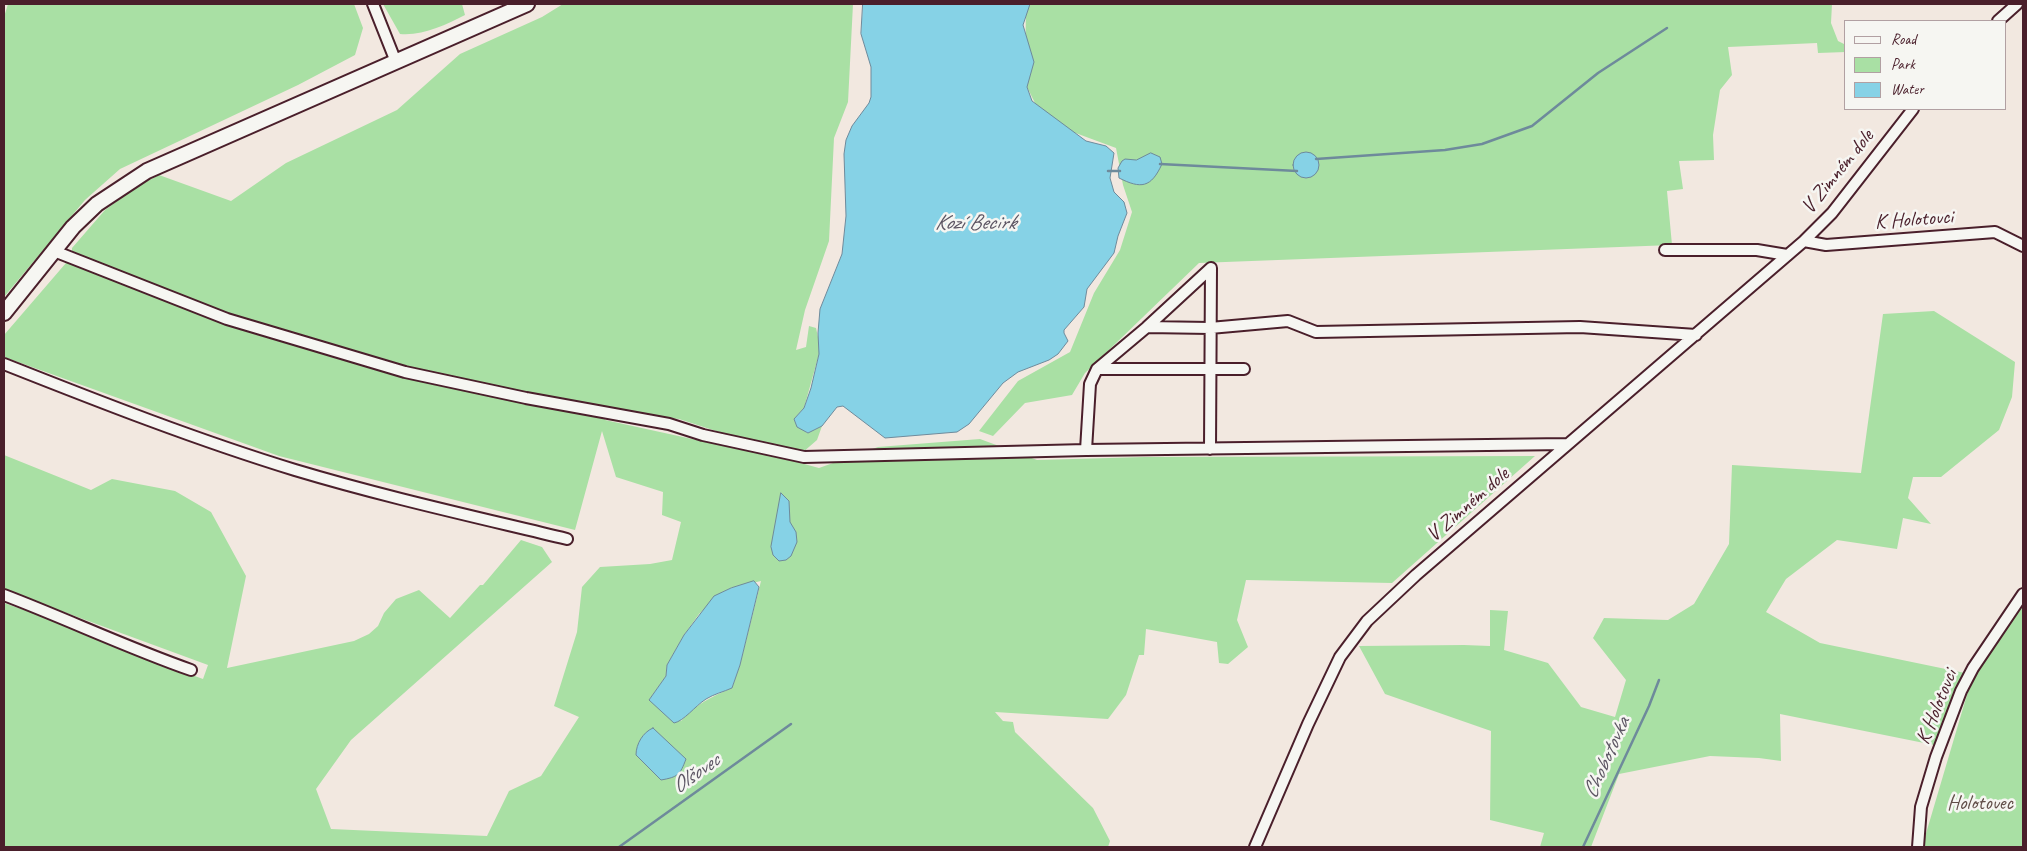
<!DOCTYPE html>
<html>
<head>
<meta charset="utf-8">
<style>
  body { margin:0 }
  #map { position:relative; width:2027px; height:851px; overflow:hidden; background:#f2e8e0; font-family:Caveat,sans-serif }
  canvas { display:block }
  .frame { position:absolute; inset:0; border:5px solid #4a1f2b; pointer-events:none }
  .legend { position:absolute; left:1844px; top:20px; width:162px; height:90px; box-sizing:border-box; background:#f6f6f2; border:1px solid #b1a0a2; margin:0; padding:6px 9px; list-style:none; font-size:15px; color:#4a1f2b }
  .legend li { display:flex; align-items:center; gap:10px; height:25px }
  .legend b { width:25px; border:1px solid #b1a0a2 }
</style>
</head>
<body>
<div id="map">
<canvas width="2027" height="851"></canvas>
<div class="frame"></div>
<ul class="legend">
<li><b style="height:6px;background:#f6f6f2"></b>Road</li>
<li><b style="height:14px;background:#a9e0a4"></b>Park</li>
<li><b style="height:14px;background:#86d2e6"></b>Water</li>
</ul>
</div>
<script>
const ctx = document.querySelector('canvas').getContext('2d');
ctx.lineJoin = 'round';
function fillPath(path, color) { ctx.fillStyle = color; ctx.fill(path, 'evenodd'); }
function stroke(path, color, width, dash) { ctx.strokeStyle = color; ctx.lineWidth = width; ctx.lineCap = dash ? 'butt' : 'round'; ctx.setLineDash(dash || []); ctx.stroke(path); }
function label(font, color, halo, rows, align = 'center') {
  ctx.font = font + ' Caveat,sans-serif'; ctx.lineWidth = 5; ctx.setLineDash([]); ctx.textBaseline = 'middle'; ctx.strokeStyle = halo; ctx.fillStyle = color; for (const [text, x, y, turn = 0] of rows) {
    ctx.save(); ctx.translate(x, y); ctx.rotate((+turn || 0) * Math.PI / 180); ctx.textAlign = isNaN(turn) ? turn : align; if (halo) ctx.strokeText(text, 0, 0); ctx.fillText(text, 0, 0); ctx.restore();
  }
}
fillPath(new Path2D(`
  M8,4H354L363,28L355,55L298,85L120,169L85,200L4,297V17Z
  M383,4H462L465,15C445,25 423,36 400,34Z
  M563,4H853L848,102L834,138L829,241L805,310L796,350L806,347L809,326L816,328L820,346L819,354L804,408L794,419L807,433L822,426L817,440L802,453L750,442L679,419L608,411L605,420L793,461L819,468L878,447L980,439L1037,460L1145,457L1535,456L1392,583L1246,580L1237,620L1248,647L1228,664L1219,663L1217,642L1146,629L1144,655H1139L1126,695L1108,719L995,712L1003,721L1013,722L1015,732L1093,808L1110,841L1108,847H4V603L94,634L121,649L203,679L208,665L4,590V455L91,490L112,479L175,491L211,512L246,576L227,668L354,641L369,634L378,626L384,613L396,599L419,590L450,618L480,585H483L521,540L542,547L552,562L351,740L316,789L331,829L487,836L509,791L541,776L579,717L554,706L577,632L582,587L600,567L650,564L672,560L681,522L662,515L663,492L616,477L602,431L575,530L279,456L4,357V335L72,256V248L105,210L136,187L159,175L231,201L286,163L397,110L460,54L542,17ZM761,581L740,665L732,688C711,697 696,704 681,721L649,700L666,676L667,665L684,635L699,614L723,592L731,588Z
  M1026,4H1832L1831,23L1838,41L1846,45V52L1818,53L1817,43L1728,47L1732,75L1720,90L1713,135L1714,160L1679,161L1683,189L1667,191L1672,245L1199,263L1085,373L1072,395L1025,403L993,436L979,431L1018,381L1070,352L1094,293L1120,250L1132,212L1123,185L1116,148L1062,128L1036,105L1025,83Z
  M1934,311L2015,362L2012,397L1999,430L1941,477H1913L1908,498L1931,524L1903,518L1897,549L1837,540L1786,579L1766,612L1820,643L1965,673L1939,746L1780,714L1781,761L1759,758L1710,756L1619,774L1591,847H1540L1544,833L1490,820L1491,731L1385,694L1359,646L1464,645L1490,646V610L1508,611L1504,650L1548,663L1581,707L1615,717L1626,680L1593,638L1604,618L1668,620L1694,604L1729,544L1732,465L1861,473L1883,314Z
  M2023,599V847H1922L1974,671Z`), '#a9e0a4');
const water = new Path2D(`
  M863,4H1030L1023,25L1034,62L1027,87L1032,101L1086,141L1106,146L1114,153L1110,178L1114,192L1124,202L1127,213L1118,236L1114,253L1087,289L1084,307L1064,330V333L1068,341L1058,354L1049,360L1018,372L1003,383L969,424L957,432L885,438L843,406L837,407L822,426L808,433L797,427L794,419L804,408L811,388L819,354L818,333L820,309L842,254L846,216L844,154L846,140L852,126L869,103L871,97V67L861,34Z
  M1293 165a13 13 0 1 1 26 0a13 13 0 1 1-26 0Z
  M1151,153L1160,157L1162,164C1151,188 1141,189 1119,178L1118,168L1122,161L1125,159L1136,160Z
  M781,493L789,501L790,522L796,532L797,542L791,556L786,560L779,561L773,555L771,547Z
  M754,581L759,587L740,665L732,688C723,692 714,694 706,699C695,706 684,721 674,723L649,700L666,676L667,665L684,635L714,596L731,588Z
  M653,728L686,759C680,775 678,777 661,780L636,755C636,744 643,732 653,728Z`);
fillPath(water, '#86d2e6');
stroke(water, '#6e8a9b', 1);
stroke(new Path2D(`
  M1316,159L1445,150L1482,144L1532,126L1598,73L1667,28
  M1160,164L1297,171
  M1108,171H1120
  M619,847L791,724
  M1583,847L1649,706L1659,680`), '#6e8a9b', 2.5);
const street = new Path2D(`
  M373,4L396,62
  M1998,21L2017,4
  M1804,241L1826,245L1995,232L2023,246
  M1665,250H1757L1787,255
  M54,251L227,319L405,372L526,398L669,424L703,435L804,457L1086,450L1567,444
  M1147,327L1211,268L1210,449
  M4,364C100,402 197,440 295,470C385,497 476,517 567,539
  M1097,369H1244
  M1086,450L1090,384L1097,369L1147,327L1210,328L1288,321L1316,332L1580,327L1696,335
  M4,595C67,619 128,648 191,670
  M1255,847L1308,724L1340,657L1367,621L1416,575L1804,241L1832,213L1913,109
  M1918,847L1921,807L1936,757L1961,691L1973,668L2023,594`);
const secondary = new Path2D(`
  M4,313L73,227L97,204L147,171L527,4`);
stroke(street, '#4a1f2b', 14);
stroke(secondary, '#4a1f2b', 18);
stroke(street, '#f6f6f2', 10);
stroke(secondary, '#f6f6f2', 14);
label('21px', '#4a1f2b', '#f6f6f2', [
  ["V Zimném dole",1838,172,-51],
  ["K Holotovci",1914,220,-4],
  ["V Zimném dole",1468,505,-41],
  ["K Holotovci",1937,707,-68]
]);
label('21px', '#624f49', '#f6f6f2', [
  ["Holotovec",1980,803]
]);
label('italic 22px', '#5c5563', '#f6f6f2', [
  ["Kozí Becirk",975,223],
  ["Chobotovka",1607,758,-66],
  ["Olšovec",696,774,-35]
]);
</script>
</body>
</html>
